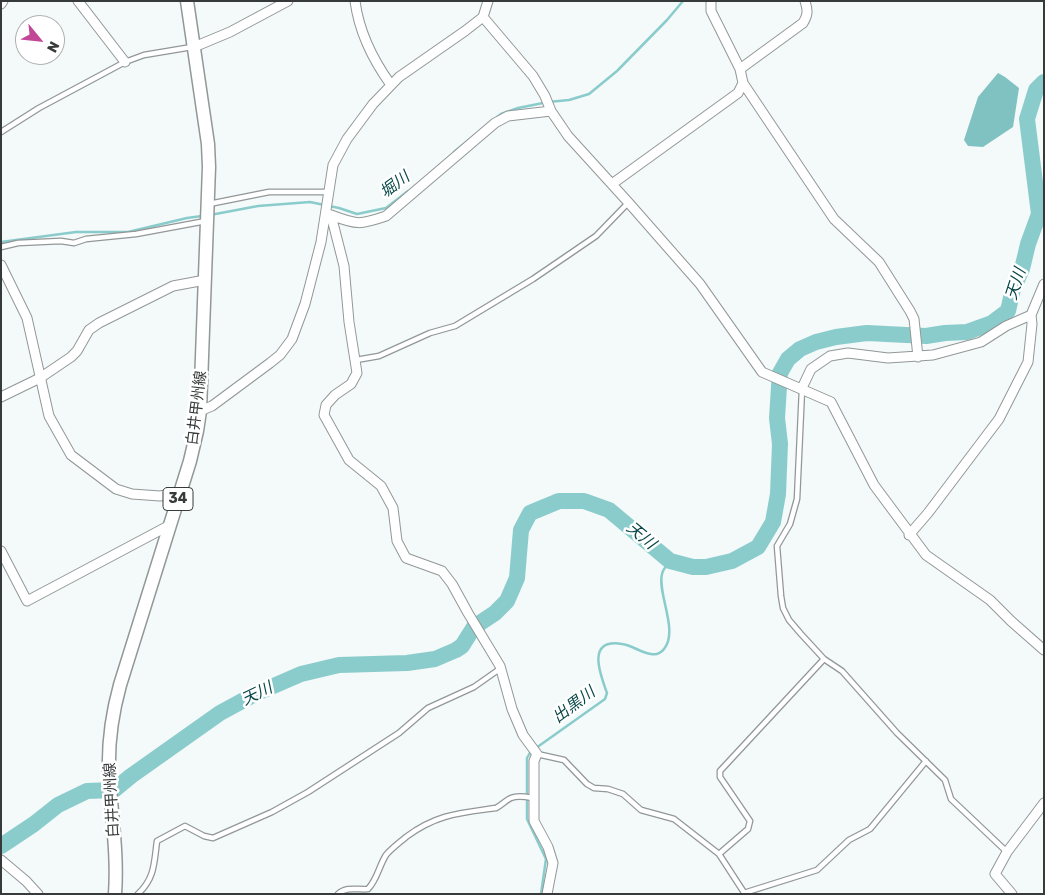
<!DOCTYPE html>
<html>
<head>
<meta charset="utf-8">
<style>
  body { margin:0 }
  #map { position:relative; width:1045px; height:895px; overflow:hidden; background:#f4f9f9; font-family:Rubik,sans-serif }
  canvas { display:block }
  .frame { position:absolute; inset:0; border:2px solid #373a3a; pointer-events:none }
  .north { position:absolute; left:15px; top:15px; width:50px; height:50px; box-sizing:border-box; background:#fff; border:1px solid #afb0b0; border-radius:50%; rotate:118deg; font-size:14px; font-weight:700; line-height:20px; text-align:center; color:#373a3a }
  .north::after { content:''; display:block; margin:auto; width:18px; height:22px; background:#c34797; clip-path:polygon(50% 0,100% 100%,50% 72%,0 100%) }
</style>
</head>
<body>
<div id="map">
<canvas width="1045" height="895"></canvas>
<div class="frame"></div>
<div class="north">N</div>
</div>
<script>
const ctx = document.querySelector('canvas').getContext('2d');
ctx.lineJoin = 'round';
function fillPath(path, color) { ctx.fillStyle = color; ctx.fill(path, 'evenodd'); }
function stroke(path, color, width, dash) { ctx.strokeStyle = color; ctx.lineWidth = width; ctx.lineCap = dash ? 'butt' : 'round'; ctx.setLineDash(dash || []); ctx.stroke(path); }
function label(font, color, halo, rows, align = 'center') {
  ctx.font = font + ' Rubik,"Noto Sans JP",sans-serif'; ctx.lineWidth = 5; ctx.setLineDash([]); ctx.textBaseline = 'middle'; ctx.strokeStyle = halo; ctx.fillStyle = color; for (const [text, x, y, turn = 0] of rows) {
    ctx.save(); ctx.translate(x, y); ctx.rotate((+turn || 0) * Math.PI / 180); ctx.textAlign = isNaN(turn) ? turn : align; if (halo) ctx.strokeText(text, 0, 0); ctx.fillText(text, 0, 0); ctx.restore();
  }
}
fillPath(new Path2D(`
  M998,73L1005,77L1019,88L1013,127L983,147L968,146L964,140L978,97Z`), '#80c2c2');
stroke(new Path2D(`
  M497,117L501,114L518,108L548,102L569,100L589,94L617,71L667,20L683,1
  M454,152L475,135
  M210,215L258,206L310,202L339,208L357,214L386,208L408,191
  M1,242L76,232H128L187,218L202,216
  M536,748L605,699L607,693C600,674 586,638 622,644C632,645 641,653 651,654C656,655 661,653 664,649C679,631 657,593 662,574C663,569 667,565 670,561
  M531,751L527,758V819L546,859L541,894`), '#8acccc', 2.5);
stroke(new Path2D(`
  M1,846L34,824L58,805L87,791L114,790L131,776L220,713L255,694L301,674L339,665L407,663L435,659L456,650L462,646L474,627L495,613L507,601L517,578L521,530L530,513L559,501H584L609,510L670,561L693,567H706L732,561L758,547L773,522L778,494L780,444L777,418L779,387L780,373L788,359L800,349L816,342L836,337L867,333L926,336L945,333L967,332L992,323L1008,311L1013,289L1022,269L1028,244L1039,214L1027,119L1036,90L1044,82`), '#8acccc', 16);
const service = new Path2D(`
  M1,132L39,108L125,62L144,55L192,47
  M209,204L269,192H328
  M1,247L18,243L61,241L74,243L86,239L136,234L206,221
  M356,360L379,356L430,333L455,326L533,279L596,236L628,203
  M802,389L797,499L790,524L777,546L781,596L783,608L789,620L801,634L824,659L842,671L897,733L945,780L951,799L1007,852
  M537,754L564,760L587,784L594,788L608,789L623,794L641,810L674,819L719,854L745,894
  M719,854L748,829L750,821L720,777V771L824,659
  M744,893L817,870L849,840L870,829L926,761
  M138,894C155,878 154,863 157,841L185,826L204,836L213,838L272,812L308,792L399,733L428,708L474,687L501,668
  M338,894C347,886 357,890 368,889C377,880 379,866 386,855C392,848 399,843 406,837C437,814 460,813 496,808C502,805 506,800 511,798C518,795 527,797 533,798`);
const minor = new Path2D(`
  M78,1L125,62
  M355,1C359,32 373,60 391,85
  M711,1V11L740,69L743,83L834,219L879,262L910,311L914,319L918,357
  M1,4L3,1
  M483,17L533,76L545,96L551,111L568,136L628,202L700,284L762,372L831,402L874,485L926,555L990,600L1011,621L1044,650
  M194,47L230,32L288,1
  M740,69L803,23C808,15 808,11 805,1
  M612,184L738,93L743,83
  M326,214L331,215L344,266L349,322L357,373L351,384L335,395L326,405L324,415L349,460L381,486L393,508L397,541L406,558L442,571L452,584L468,613L500,666L512,709L523,735L537,754L534,761V821L548,847L553,863L547,894
  M331,215C357,225 360,225 386,216L495,123L508,116L551,111
  M1,265L27,318L49,416L71,455L116,489L132,494L160,496L173,494L179,496
  M802,388L811,369L830,356L848,353L888,358L933,355L981,342L1006,326L1031,315
  M1,397L40,378L71,357L77,351L89,330L99,323L173,286L205,280
  M200,411L212,406L270,363L280,355L292,339L305,304L321,242L333,165L347,139L373,104L399,77L465,31L483,17L488,1
  M909,535L928,513L999,419L1028,362L1032,324L1031,315L1044,284
  M1,551L27,601L170,525
  M1,860L26,881L38,894
  M1012,894L995,874L1007,852L1044,803`);
const primary = new Path2D(`
  M115,894C118,853 111,813 109,772C108,742 112,714 120,685L190,461L197,431L200,411L209,167L208,144L187,1`);
stroke(service, '#929797', 7);
stroke(minor, '#929797', 11);
stroke(primary, '#929797', 15);
stroke(service, '#fff', 4.5);
stroke(minor, '#fff', 9);
stroke(primary, '#fff', 12);
for (const [x, y, w] of [
  [178,499,30]
]) { const box = new Path2D(); box.roundRect(x - w / 2, y - 11.5, w, 23, 4); ctx.fillStyle = '#fff'; ctx.fill(box); stroke(box, '#373a3a', 1); }
label('bold 14px', '#373a3a', null, [
  ["34",178,499]
]);
label('15px', '#373a3a', '#fff', [
  ["白井甲州線",197,408,-83],
  ["白井甲州線",112,800,-93]
]);
label('italic 16px', '#084748', '#fff', [
  ["堀川",395,185,-37],
  ["天川",1016,284,-72],
  ["天川",641,536,40],
  ["天川",257,694,-26],
  ["出黒川",574,705,-37]
]);
</script>
</body>
</html>
